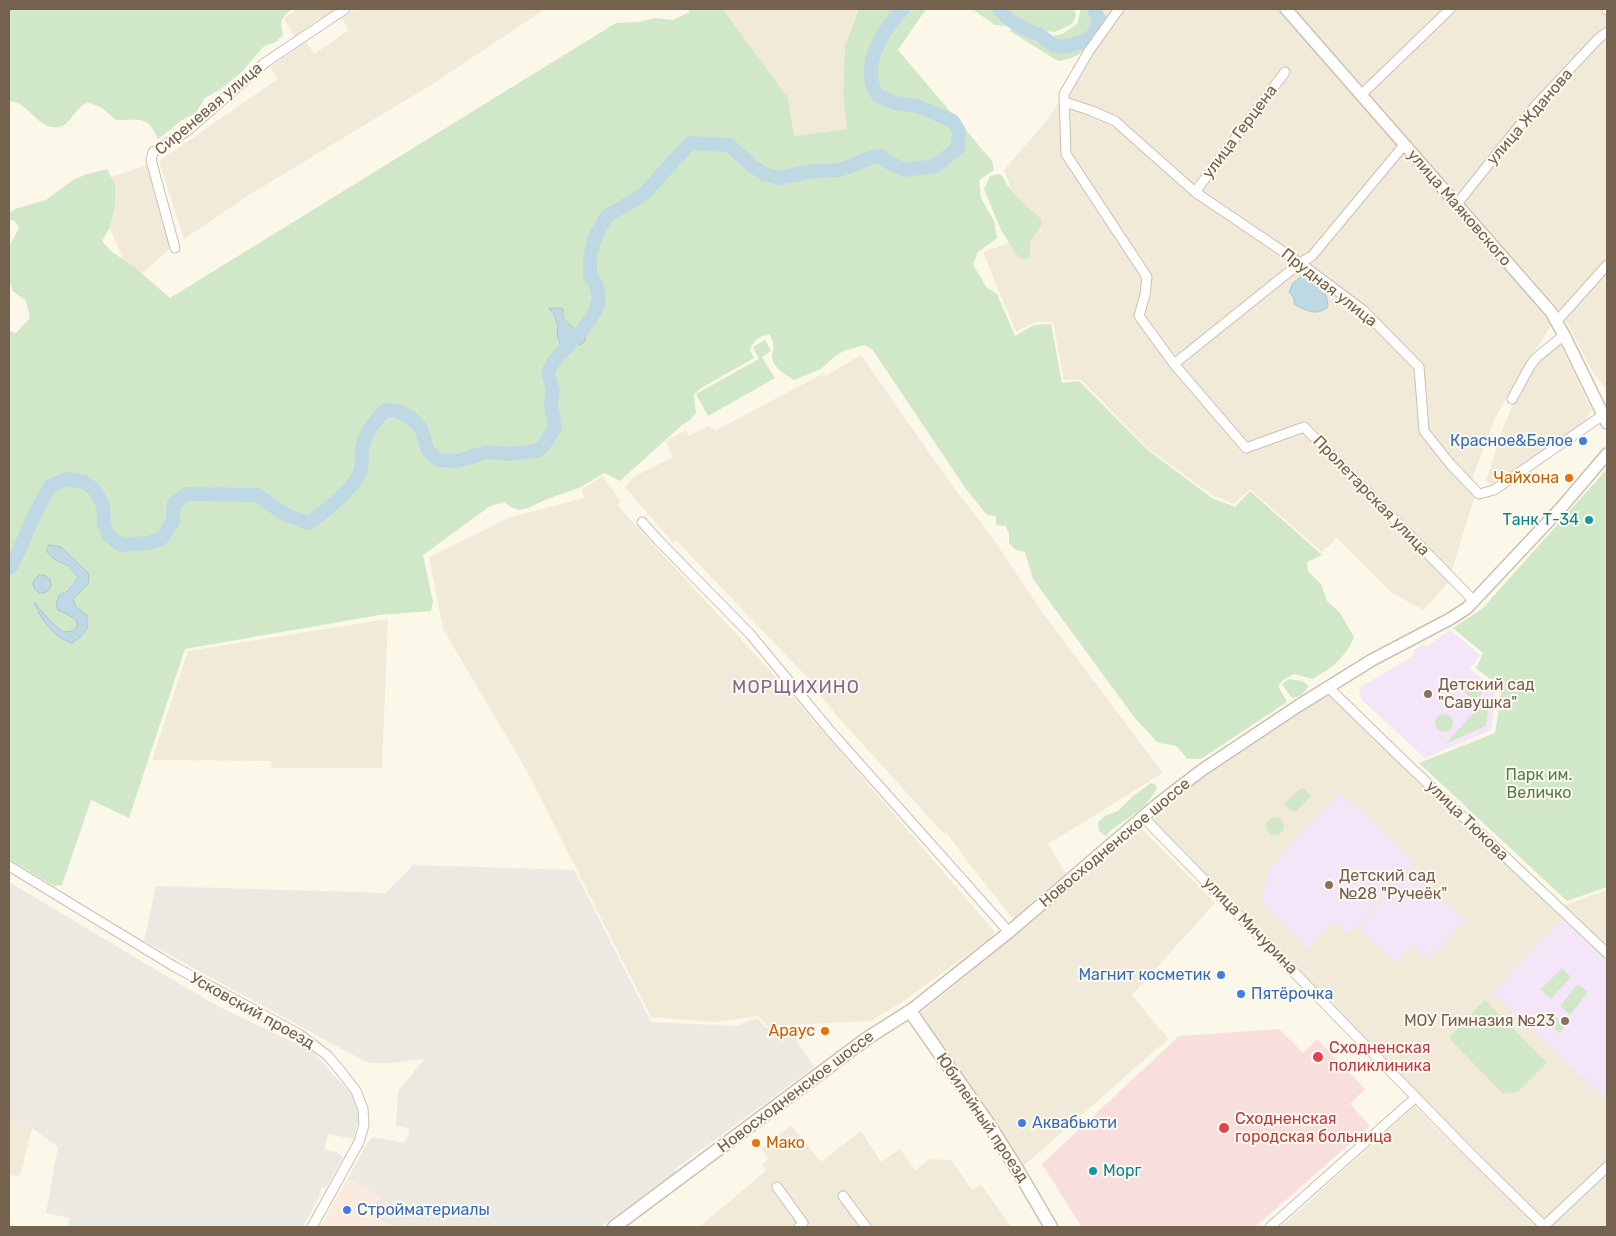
<!DOCTYPE html>
<html>
<head>
<meta charset="utf-8">
<style>
  body { margin:0 }
  #map { position:relative; width:1616px; height:1236px; overflow:hidden; background:#fbf7e9; font-family:Rubik,sans-serif }
  canvas { display:block }
  .frame { position:absolute; inset:0; border:10px solid #74614e; pointer-events:none }
</style>
</head>
<body>
<div id="map">
<canvas width="1616" height="1236"></canvas>
<div class="frame"></div>
</div>
<script>
const ctx = document.querySelector('canvas').getContext('2d');
ctx.lineJoin = 'round';
function fillPath(path, color) { ctx.fillStyle = color; ctx.fill(path, 'evenodd'); }
function stroke(path, color, width, dash) { ctx.strokeStyle = color; ctx.lineWidth = width; ctx.lineCap = dash ? 'butt' : 'round'; ctx.setLineDash(dash || []); ctx.stroke(path); }
function label(font, color, halo, rows, align = 'center') {
  ctx.font = font + ' Rubik,sans-serif'; ctx.lineWidth = 4; ctx.setLineDash([]); ctx.textBaseline = 'middle'; ctx.strokeStyle = halo; ctx.fillStyle = color; for (const [text, x, y, turn = 0] of rows) {
    ctx.save(); ctx.translate(x, y); ctx.rotate((+turn || 0) * Math.PI / 180); ctx.textAlign = isNaN(turn) ? turn : align; if (halo) ctx.strokeText(text, 0, 0); ctx.fillText(text, 0, 0); ctx.restore();
  }
}
fillPath(new Path2D(`
  M297,9H341L320,23L318,19L294,37L284,18Z
  M354,9H545L431,85L252,193L184,239L159,161L278,79L270,67L306,42L314,54L349,30L342,18Z
  M723,9H859L845,46L843,95L847,129L793,136L788,98Z
  M1096,9H1278L1552,324L1530,358L1495,418L1468,489L1475,495L1448,583L1423,610L1391,592L1337,538L1322,552L1250,489L1234,504L1212,495L1149,449L1081,380H1064L1053,322H1035L1016,332L983,252L1029,236L1004,170L1043,125L1109,32Z
  M1295,9H1607V390L1592,371L1562,313Z
  M149,164L172,247L143,273L130,276L108,223L107,179Z
  M1559,343L1592,411L1578,429L1491,485L1486,481L1502,430L1514,402L1537,362Z
  M861,355L951,484L996,543L1044,615L1163,773L1048,844L1067,875L1015,921L981,879L946,832L944,834L838,717L803,673L676,540L673,543L625,487L635,476L673,457L666,441L686,430L689,436L709,426L715,431L824,373L826,376Z
  M603,476L621,502L617,505L774,675L995,932L989,939L905,1000L871,1021L767,1026L758,1016L715,1022L651,1017L528,773L443,629L429,557L511,517L584,498L582,489Z
  M388,619L382,768H272L271,761L152,760L188,651Z
  M1325,694L1332,697L1554,909L1607,890V1227H1550L1151,819L1181,791Z
  M1142,829L1215,903L1132,995L1168,1039L1020,1169L918,1016Z
  M1415,1106L1536,1227H1280L1303,1207Z
  M9,1118L32,1128L20,1176L9,1175Z
  M791,1125L821,1162L861,1131L881,1162L900,1149L915,1170L930,1159L951,1160L972,1190L981,1185L1012,1227H699L767,1170L763,1165L768,1158L761,1149Z`), '#f2ead8');
fillPath(new Path2D(`
  M348,1178L380,1197L392,1227H320Z`), '#faebde');
fillPath(new Path2D(`
  M413,865L574,870L651,1022L736,1026L758,1018L766,1028L808,1026L809,1034L797,1041L814,1067L674,1170L675,1172L600,1227H392L393,1226L371,1214L380,1197L348,1178L367,1143L373,1137L404,1143L408,1136L409,1128L396,1126L398,1092L424,1059L391,1063H371L364,1061L144,941L156,886L386,893Z
  M9,882L217,1006L312,1051L352,1095L357,1108L358,1121L354,1139L328,1134L325,1150L337,1152L343,1157L326,1188L322,1187L319,1194L320,1195L303,1227H68L70,1218L46,1213L58,1147L32,1128L9,1118Z
  M1569,1063L1594,1087L1590,1092L1564,1067Z`), '#ece8e2');
fillPath(new Path2D(`
  M1450,630L1480,655L1470,669L1496,690L1491,730L1425,758L1361,699L1359,688L1413,656L1414,650L1424,644L1427,646Z
  M1340,793L1415,861L1348,934L1334,921L1308,949L1261,903L1270,867Z
  M1410,870L1465,920L1429,960L1413,944L1396,963L1357,928Z
  M1563,919L1607,959V1099L1492,992Z`), '#f4e6f8');
fillPath(new Path2D(`
  M1279,1029L1303,1053L1317,1039L1365,1089L1350,1104L1370,1126L1255,1227H1082L1042,1164L1179,1036Z`), '#f8dedd');
fillPath(new Path2D(`
  M9,9H292C280,19 280,20 283,35L276,42L264,46L241,73L222,88L205,98L195,114C181,118 170,131 158,139C147,114 139,121 116,120L102,108L88,102C75,107 70,126 59,127C36,130 30,102 9,101Z
  M690,9H723L788,98L794,136L847,129L843,95L845,46L859,9H926L898,50L992,161L994,170L979,180L981,198L994,221L997,238L978,252L973,264L986,287L997,294L1015,336L1034,325L1051,324L1062,383L1079,381L1149,451L1212,498L1235,507L1250,491L1322,555L1307,562L1308,571L1321,584L1327,601L1340,613L1354,637C1352,644 1342,658 1336,663C1330,669 1320,674 1313,679L1294,674L1283,680L1278,686L1287,702L1201,759H1187L1182,752L1176,746L1157,742L1134,717L1033,579L1025,552L1016,550L1009,543V534L1006,526L996,525V516L987,515L966,489L872,349L864,345L844,351L835,356L821,369L794,380C787,375 776,370 773,361C770,351 778,348 769,334C759,337 754,339 750,350L754,358L701,388L694,394L696,413L690,420L682,425L620,481L604,473L581,487L545,500L528,508L519,510L511,507L504,502L490,506L423,555L433,602L431,611L379,615L185,649L129,818L91,800L62,885L54,886L9,859V331L16,333L30,318L26,301L13,291L9,280V247L19,228L14,220L9,221V213L15,209L46,200L73,180L87,174L107,169L115,184V206L110,227L102,241L112,252L133,266L170,298L616,23L638,22L655,18L673,20L689,12ZM550,309H554L573,328L583,335L586,338L573,344L555,362L554,361L561,347L558,326ZM49,545L88,584L73,599L75,606L87,615V629L80,637L48,628L35,604L51,622L63,632L72,631L78,626C76,617 67,613 59,610V595C68,591 71,583 78,577L69,566L55,560L47,552Z
  M972,9H1074L1076,16L1072,24L1055,32L1047,31L1032,24L1023,23L1006,26L995,25Z
  M1081,9H1093L1098,11C1100,38 1086,58 1058,61L1010,31L1018,25L1036,29L1053,36L1062,34L1077,24Z
  M999,174L1003,177L1007,185L1024,204L1041,219L1042,224L1030,242V255L1027,259L1023,260L1016,254L1001,230L984,189L990,176Z
  M765,340L771,351L762,357L775,378L708,416L696,394L759,359L753,347Z
  M1607,469V887L1567,901L1419,763L1495,733L1502,689L1476,668L1483,653L1453,628L1482,609Z
  M1289,679L1302,681L1309,686C1304,693 1300,698 1292,698L1282,684Z
  M1465 689a9 9 0 1 1 18 0a9 9 0 1 1-18 0Z
  M1489,701L1486,726L1445,744L1470,717Z
  M1435 723a9 9 0 1 1 18 0a9 9 0 1 1-18 0Z
  M1151,783L1156,785L1157,789L1144,807L1110,831L1106,836L1099,831L1098,822L1105,816L1118,811L1134,795Z
  M1302,787L1311,796L1294,813L1284,804Z
  M1266 826a9 9 0 1 1 18 0a9 9 0 1 1-18 0Z
  M1562,968L1571,977L1551,999L1541,989Z
  M1578,984L1588,992L1570,1015L1560,1006Z
  M1485,1000L1547,1063L1518,1092L1502,1093L1449,1038Z
  M1549,1011L1566,1025L1560,1033L1542,1019Z`), '#d0e8c8');
const water = new Path2D(`
  M1303,276C1320,277 1327,291 1328,307C1316,317 1305,310 1294,304V298L1289,292L1293,283Z
  M559,308L563,309V318L573,328L582,330L586,338L584,342L580,345L577,342L573,344L554,362L561,347L557,334L558,326L553,313L549,309Z
  M49,545L61,547L89,574L88,584L73,599L75,606L87,615V629L80,637L72,643C52,636 42,621 34,602L51,622L63,632L72,631L78,626L76,620L67,614L58,610L56,604L59,595L67,591L78,577L69,566L55,560L47,552Z
  M33 584a9 9 0 1 1 18 0a9 9 0 1 1-18 0Z`);
fillPath(water, '#bfd9e4');
stroke(water, '#a5c7d5', 1);
stroke(new Path2D(`
  M999,9C1009,23 1025,29 1040,35C1045,38 1048,42 1052,44C1058,48 1065,47 1071,45C1089,42 1095,36 1099,19L1094,9
  M9,568L13,564L34,516L50,486L67,479L84,482L94,489L103,505L104,524L108,535L121,545L149,543L161,539L173,522L174,503L187,494L258,495L284,514L308,523C322,515 355,487 360,472C363,464 361,453 363,445C366,431 376,419 386,410L398,411L411,418L421,428L428,451L438,460L458,461L487,452L510,454L537,451L543,446L555,428L551,404L553,390L548,372L554,361L582,330L595,312L599,298L596,284L590,276V257L596,235L607,216L644,194L690,143L729,145L751,165L764,174L778,178L815,171L840,170L873,157L881,156L890,163L905,170L935,166L958,148L959,131L953,121L917,106L895,103L878,96C876,92 872,87 872,82C866,56 886,27 903,9`), '#bfd9e4', 14);
const minor = new Path2D(`
  M1119,9L1089,51L1064,94L1066,154L1147,277L1145,295L1139,316L1174,364L1246,448L1304,427L1474,601
  M1607,9V10
  M1361,95L1450,9
  M1065,102L1092,111L1115,121L1195,192L1300,263L1363,310L1419,367L1424,431L1451,465L1479,494L1494,490L1603,415
  M1195,192L1285,72
  M1456,205L1536,105L1598,39L1607,32
  M175,248L151,160L153,152L187,131L266,62L345,9
  M1557,321L1607,265
  M1174,364L1300,263L1312,256L1404,145
  M1512,399L1530,366L1536,358L1564,335
  M642,522L659,541L750,634L832,733L1009,932
  M1328,687L1403,760L1607,953
  M1143,817L1471,1154L1545,1227
  M9,866L175,967L299,1034L328,1056L343,1074L356,1091L363,1109L364,1125L359,1142L312,1227
  M777,1187L803,1223L799,1227
  M843,1196L866,1227
  M1544,1226L1607,1167
  M1270,1227L1416,1097`);
const tertiary = new Path2D(`
  M1286,9L1551,312L1564,335L1607,423
  M910,1011L1009,932L1159,803L1202,770L1298,706L1372,660L1450,619L1467,608L1561,508L1607,454`);
const secondary = new Path2D(`
  M614,1227L866,1039L910,1011L990,1126L1020,1174L1051,1227`);
stroke(minor, '#cdc0b0', 11);
stroke(tertiary, '#cdc0b0', 14);
stroke(secondary, '#cfc1ad', 15);
stroke(minor, '#fff', 9);
stroke(tertiary, '#fff', 11);
stroke(secondary, '#fff', 12);
for (const [x, y, r, color] of [
  [1583,441,5,"#3f7fe0"],
  [1569,478,5,"#e8710a"],
  [1589,520,5,"#0f9aa8"],
  [1428,694,5,"#8d6e63"],
  [1329,885,5,"#8d6e63"],
  [1221,975,5,"#3f7fe0"],
  [1241,994,5,"#3f7fe0"],
  [1565,1021,5,"#8d6e63"],
  [825,1031,5,"#e8710a"],
  [1318,1057,6,"#e0444e"],
  [1022,1123,5,"#3f7fe0"],
  [1224,1128,6,"#e0444e"],
  [756,1143,5,"#e8710a"],
  [1093,1171,5,"#0f9aa8"],
  [347,1210,5,"#3f7fe0"]
]) { const dot = new Path2D(); dot.arc(x, y, r, 0, 2 * Math.PI); ctx.fillStyle = color; ctx.fill(dot); stroke(dot, '#fefaef', 2); }
label('16px', '#74614e', '#fefaef', [
  ["Сиреневая улица",209,109,-40],
  ["улица Жданова",1530,117,-49],
  ["улица Герцена",1240,132,-53],
  ["улица Маяковского",1459,208,49],
  ["Прудная улица",1329,288,38],
  ["Пролетарская улица",1371,496,46],
  ["улица Тюкова",1467,821,44],
  ["Новосходненское шоссе",1115,843,-40],
  ["улица Мичурина",1250,926,46],
  ["Усковский проезд",252,1011,29],
  ["Новосходненское шоссе",796,1092,-37],
  ["Юбилейный проезд",982,1118,56]
]);
label('16px', '#366cbe', '#fefaef', [
  ["Красное&Белое",1573,441,"right"],
  ["Магнит косметик",1211,975,"right"],
  ["Пятёрочка",1251,994],
  ["Аквабьюти",1032,1123],
  ["Стройматериалы",357,1210]
], 'left');
label('16px', '#c56008', '#fefaef', [
  ["Чайхона",1559,478],
  ["Араус",815,1031],
  ["Мако",766,1143,"left"]
], 'right');
label('16px', '#0d838f', '#fefaef', [
  ["Танк Т-34",1579,520],
  ["Морг",1103,1171,"left"]
], 'right');
label('16px', '#785e54', '#fefaef', [
  ["Детский сад",1438,685],
  ["\"Савушка\"",1438,703],
  ["Детский сад",1339,876],
  ["№28 \"Ручеёк\"",1339,894],
  ["МОУ Гимназия №23",1555,1021,"right"]
], 'left');
label('16px', '#527e4a', '#fefaef', [
  ["Парк им.",1539,775],
  ["Величко",1539,793]
]);
label('16px', '#be3a42', '#fefaef', [
  ["Сходненская",1329,1048],
  ["поликлиника",1329,1066],
  ["Сходненская",1235,1119],
  ["городская больница",1235,1137]
], 'left');
ctx.letterSpacing = '1px';
label('18px', '#886690', '#fefaef', [
  ["МОРЩИХИНО",796,688]
]);
ctx.letterSpacing = '0px';
</script>
</body>
</html>
